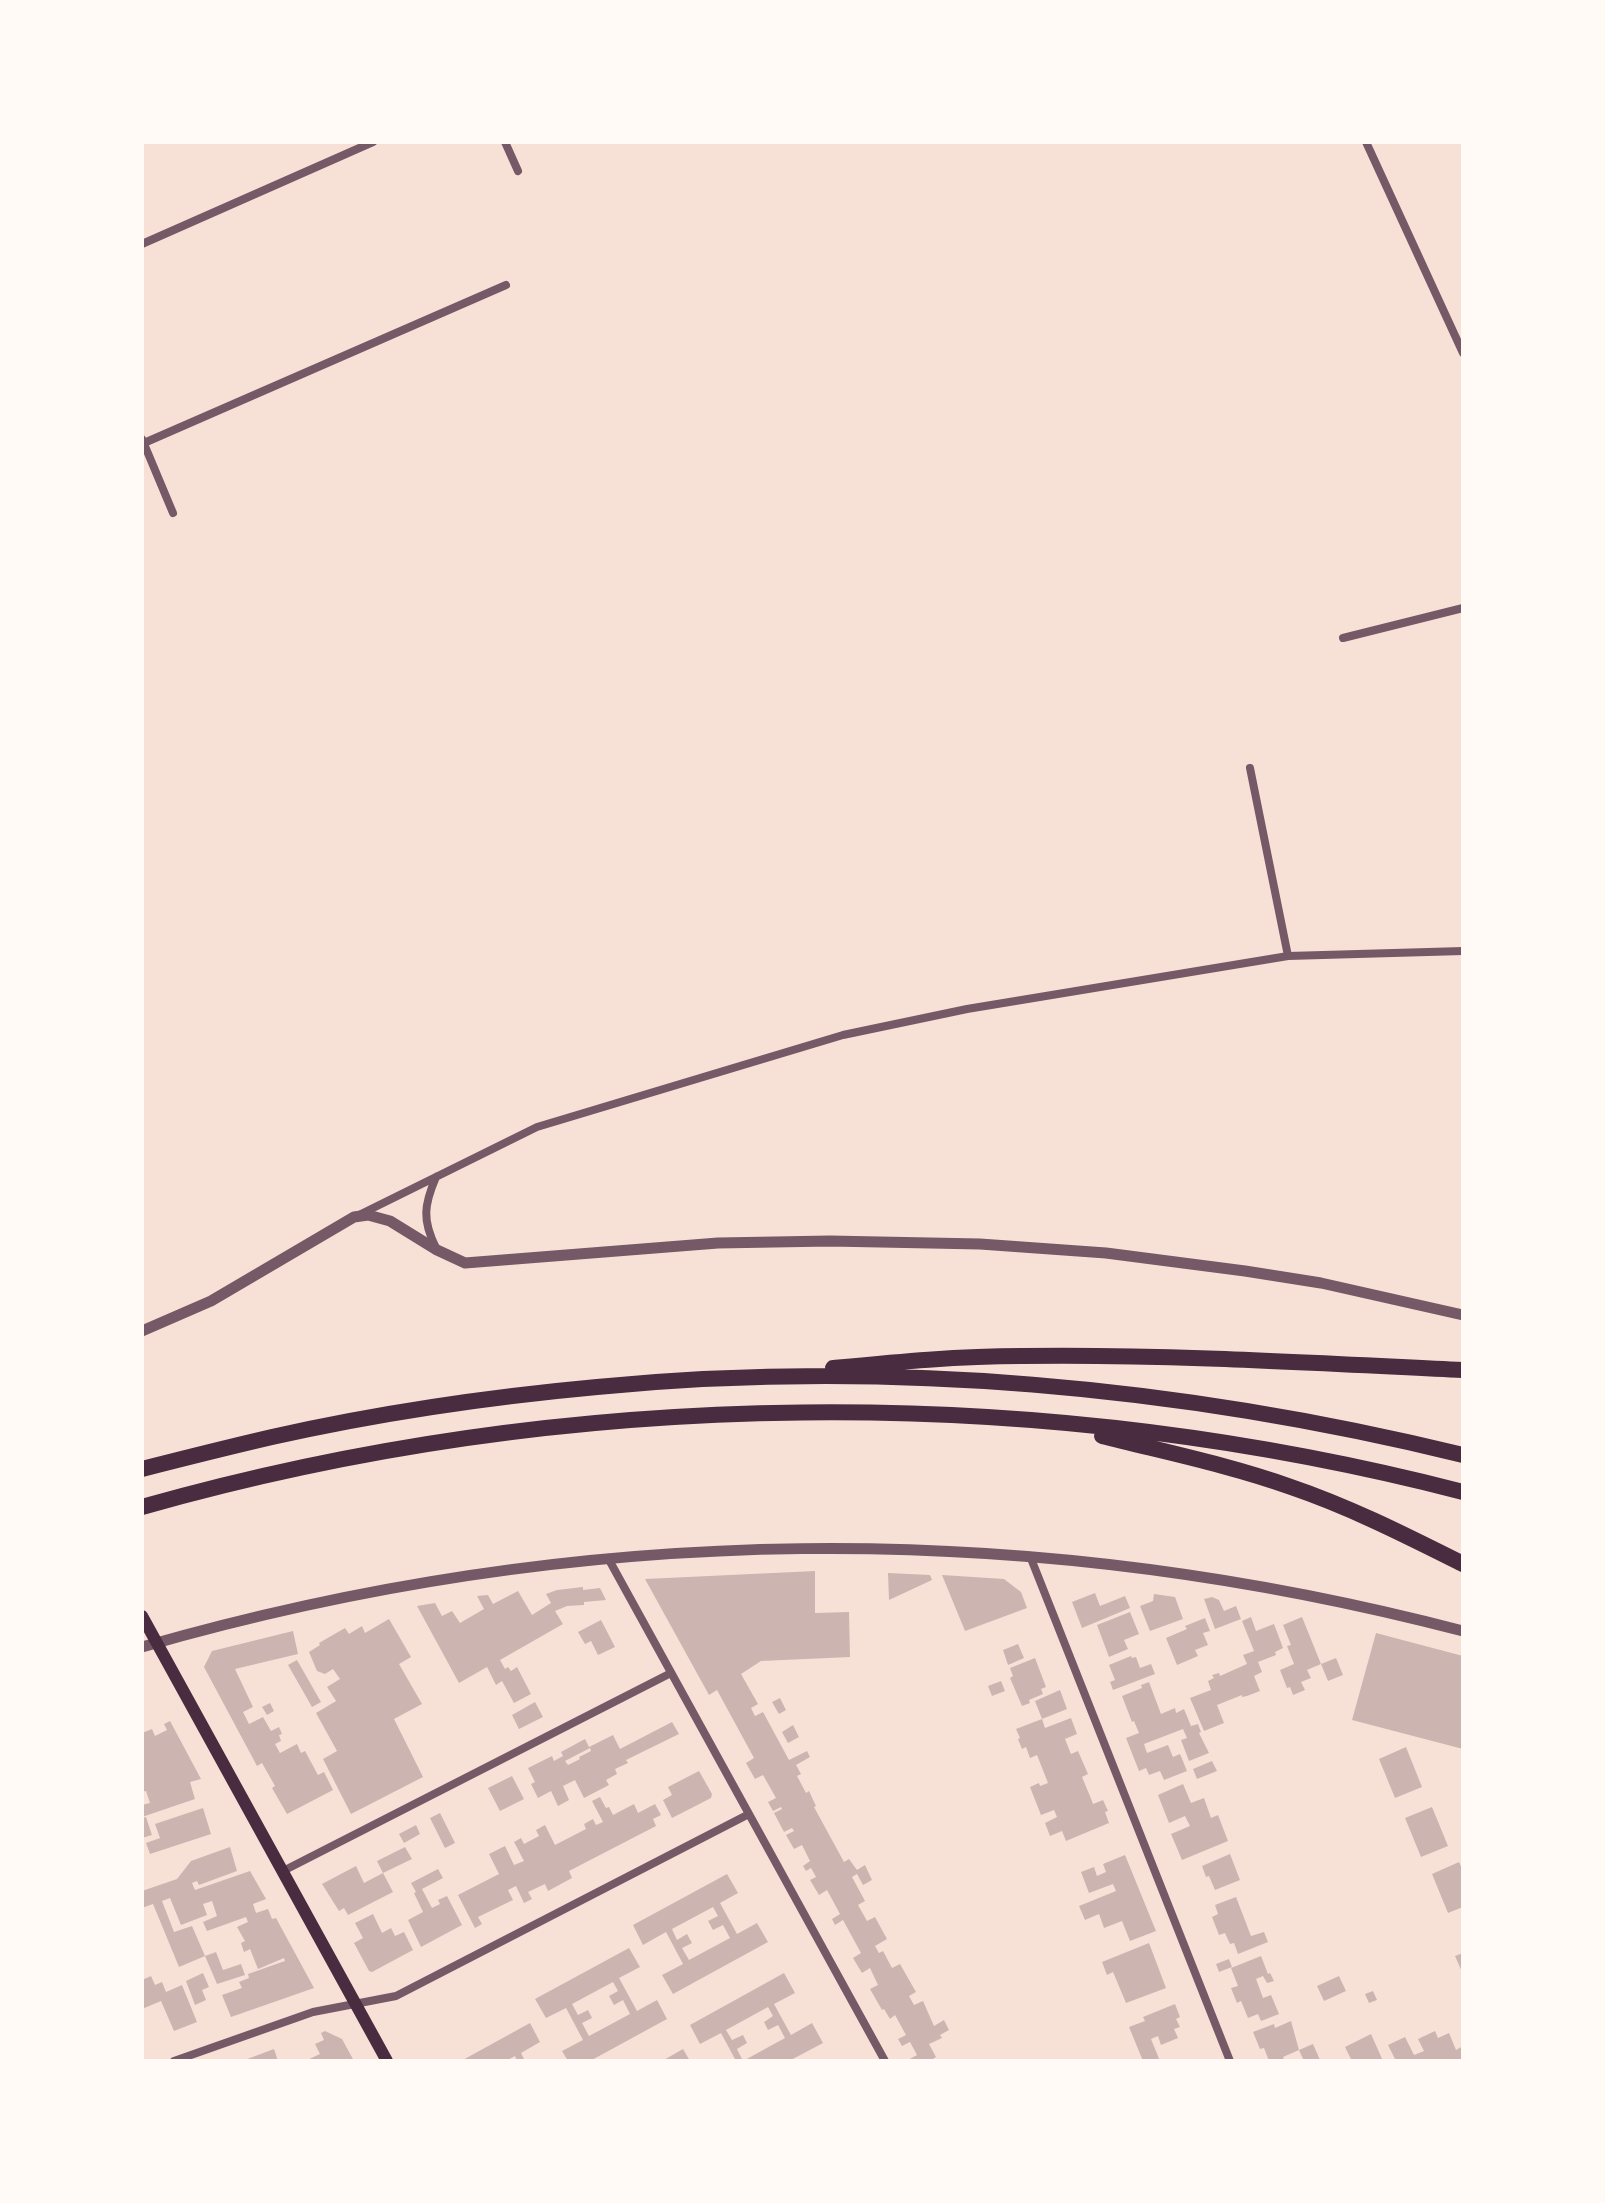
<!DOCTYPE html>
<html>
<head>
<meta charset="utf-8">
<style>
  body { margin:0 }
  #map { position:relative; width:1605px; height:2203px; overflow:hidden; background:#f7e1d7; font-family:"PT Sans Narrow",sans-serif }
  canvas { display:block }
  .frame { position:absolute; inset:0; border:144px solid #fffaf5; pointer-events:none }
</style>
</head>
<body>
<div id="map">
<canvas width="1605" height="2203"></canvas>
<div class="frame"></div>
</div>
<script>
const ctx = document.querySelector('canvas').getContext('2d');
ctx.lineJoin = 'round';
function fillPath(path, color) { ctx.fillStyle = color; ctx.fill(path, 'evenodd'); }
function stroke(path, color, width, dash) { ctx.strokeStyle = color; ctx.lineWidth = width; ctx.lineCap = dash ? 'butt' : 'round'; ctx.setLineDash(dash || []); ctx.stroke(path); }
fillPath(new Path2D(`
  M815,1571V1613L849,1612L850,1657L761,1661L741,1674L758,1704L751,1708L755,1716L763,1712L789,1760L807,1751L810,1757L796,1765L801,1774L797,1776L806,1793L809,1791L816,1806L814,1807L844,1862L849,1859L857,1870L865,1865L872,1880L863,1885L857,1874L852,1877L865,1901L858,1905L867,1921L875,1917L887,1939L875,1946L879,1953L883,1951L892,1968L900,1964L916,1992L909,1996L914,2005L923,2001L934,2026L944,2020L949,2030L940,2035L942,2038L929,2044L936,2057L930,2061H906L917,2055L910,2042L902,2046L898,2039L906,2035L895,2015L890,2019L884,2009L882,2010L870,1989L878,1985L870,1968L862,1973L853,1958L861,1953L843,1920L835,1925L832,1919L840,1914L827,1890L819,1895L810,1880L816,1877L811,1868L806,1871L803,1866L810,1861L802,1845L794,1849L786,1835L794,1831L792,1828L784,1832L774,1813L782,1809L781,1807L773,1811L768,1802L776,1798L763,1775L755,1779L746,1763L754,1758L717,1690L709,1695L645,1579Z
  M888,1573L930,1575L932,1580L889,1600Z
  M942,1575L1004,1579L1021,1592L1027,1608L965,1631Z
  M583,1587V1590L600,1588L606,1600L584,1602V1605L567,1606L555,1611L563,1624L500,1660L505,1669L508,1667L511,1671L517,1667L531,1694L514,1703L502,1681L496,1685L487,1667L459,1683L417,1606L435,1603L442,1616L452,1611L460,1623L484,1609L477,1596L488,1595L493,1604L518,1591L532,1615L551,1603L546,1594L557,1590Z
  M1095,1593L1100,1606L1125,1596L1130,1608L1082,1628L1072,1602Z
  M1154,1594L1175,1597L1183,1619L1150,1631L1140,1606L1153,1601Z
  M1212,1597L1219,1600L1224,1611L1236,1606L1241,1619L1215,1629L1204,1599Z
  M1130,1612L1139,1634L1124,1640L1128,1649L1109,1657L1097,1625Z
  M1251,1617L1256,1631L1274,1624L1283,1648L1275,1652L1276,1655L1258,1662L1262,1672L1254,1676L1260,1691L1247,1696L1242,1697V1695L1217,1705L1224,1723L1204,1731L1190,1698L1211,1690L1208,1681L1214,1678L1212,1675L1219,1673L1220,1676L1247,1664L1243,1655L1254,1651L1242,1621Z
  M1302,1617L1321,1664L1336,1658L1343,1675L1328,1681L1321,1664L1307,1670L1311,1678L1301,1682L1305,1690L1293,1695L1290,1687L1287,1688L1280,1670L1294,1664L1287,1646L1291,1645L1283,1625Z
  M1205,1618L1210,1631L1203,1633L1208,1645L1195,1650L1198,1656L1177,1665L1166,1638L1187,1629L1185,1626Z
  M389,1619L411,1657L399,1664L422,1704L394,1719L423,1777L351,1814L323,1759L337,1751L316,1713L336,1701L327,1687L340,1679L333,1669L325,1674L317,1671L309,1652L320,1645L319,1643L345,1628L349,1634L362,1626L365,1633Z
  M601,1620L615,1647L598,1655L591,1641L585,1644L578,1632Z
  M293,1631L298,1654L235,1669L253,1707L243,1712L249,1724L263,1717L271,1731L279,1727L282,1734L279,1735L281,1741L275,1744L280,1753L297,1744L301,1753L305,1751L318,1775L324,1772L333,1790L287,1814L272,1788L275,1786L262,1763L257,1766L204,1667L212,1651Z
  M1376,1633L1463,1656V1749L1352,1720Z
  M1018,1644L1024,1658L1008,1665L1003,1650Z
  M1131,1656L1132,1658L1136,1657L1140,1668L1151,1664L1155,1674L1113,1690L1110,1682L1115,1680L1109,1665Z
  M1035,1658L1046,1687L1041,1689L1043,1694L1029,1700L1030,1703L1022,1706L1010,1678L1013,1676L1010,1668Z
  M297,1660L321,1702L312,1707L288,1665Z
  M1001,1681L1005,1691L992,1696L988,1686Z
  M1149,1682L1161,1714L1175,1708L1176,1713L1184,1709L1191,1726L1198,1724L1201,1732L1199,1733L1209,1753L1189,1761L1181,1740L1187,1738L1183,1729L1144,1744L1147,1753L1168,1745L1173,1757L1180,1754L1187,1771L1164,1780L1160,1771L1149,1775L1146,1768L1139,1771L1126,1738L1139,1733L1134,1721L1132,1722L1122,1696L1142,1688L1141,1685Z
  M1060,1690L1067,1709L1042,1719L1035,1701Z
  M780,1698L786,1710L779,1714L772,1702Z
  M535,1702L543,1717L519,1729L512,1715Z
  M270,1703L274,1711L267,1715L262,1707Z
  M1071,1718L1077,1734L1065,1739L1071,1754L1078,1751L1088,1774L1082,1777L1092,1801L1093,1804L1103,1800L1108,1811L1105,1812L1109,1823L1066,1841L1062,1831L1050,1836L1045,1823L1057,1817L1054,1810L1041,1815L1030,1787L1039,1783L1040,1786L1048,1783L1037,1755L1030,1758L1026,1747L1022,1749L1018,1739L1020,1738L1016,1729L1042,1719L1045,1728Z
  M170,1721L201,1779L190,1782L195,1799L142,1817V1805L150,1803L146,1791L142,1792V1733L152,1729L155,1736L167,1730L164,1724Z
  M672,1722L679,1734L626,1760L628,1763L615,1769L617,1774L606,1780L609,1785L584,1798L575,1780L563,1786L569,1800L558,1806L551,1791L538,1798L531,1784L535,1782L528,1768L552,1756L554,1761L563,1756L561,1752L585,1739L589,1747L613,1735L620,1749ZM590,1748L591,1751L579,1757L580,1759L568,1765L565,1761Z
  M793,1725L799,1737L788,1743L782,1732Z
  M1406,1747L1422,1787L1395,1798L1379,1759Z
  M1212,1761L1217,1771L1197,1779L1193,1769Z
  M699,1771L712,1794L711,1798L672,1818L663,1800L672,1795L668,1787Z
  M512,1776L524,1799L500,1811L488,1788Z
  M1183,1784L1191,1803L1204,1798L1211,1818L1218,1815L1228,1841L1182,1860L1171,1834L1190,1826L1185,1816L1169,1823L1158,1795Z
  M600,1797L606,1808L609,1807L613,1815L634,1804L638,1813L655,1804L661,1815L653,1819L656,1826L569,1871L572,1878L548,1891L545,1884L528,1892L532,1899L524,1903L516,1886L508,1890L513,1900L478,1917L482,1924L475,1928L458,1895L499,1874L489,1854L505,1846L514,1865L524,1861L514,1842L521,1838L524,1844L539,1836L536,1830L545,1825L555,1845L586,1829L584,1824L593,1819L596,1825L603,1822L592,1801Z
  M1432,1807L1448,1846L1421,1857L1405,1818Z
  M203,1808L211,1834L150,1854L146,1843L160,1838L155,1824Z
  M440,1813L455,1843L445,1848L430,1818Z
  M146,1817L152,1835L142,1838V1818Z
  M416,1825L420,1834L404,1843L399,1834Z
  M230,1847L237,1871L199,1885L197,1881L192,1883L195,1890L250,1871L266,1899L253,1904L256,1913L268,1909L272,1919L276,1918L314,1988L231,2017L222,1995L242,1988L239,1982L249,1978L248,1974L285,1961L284,1958L258,1969L250,1949L244,1952L241,1943L245,1941L237,1927L248,1922L246,1917L207,1931L203,1922L217,1916L212,1901L203,1904L207,1915L181,1925L170,1898L162,1901L174,1932L192,1926L205,1956L179,1967L153,1904L142,1908V1891L177,1879L191,1861Z
  M405,1847L412,1859L383,1873L377,1861Z
  M1230,1854L1240,1880L1215,1890L1209,1876L1206,1877L1202,1866Z
  M1125,1855L1156,1931L1130,1941L1122,1921L1104,1928L1099,1914L1085,1920L1079,1906L1116,1891L1113,1884L1089,1893L1081,1872L1094,1867L1097,1876L1106,1872L1103,1864Z
  M1459,1862L1463,1871V1907L1448,1913L1432,1874Z
  M356,1866L364,1883L383,1873L393,1892L348,1915L344,1908L339,1911L322,1884Z
  M438,1869L443,1878L422,1889L432,1908L440,1904L438,1900L447,1896L462,1925L421,1947L408,1920L423,1912L414,1893L416,1892L411,1883Z
  M727,1874L738,1893L720,1903L737,1934L757,1923L768,1942L673,1994L662,1975L683,1964L666,1932L643,1945L633,1925ZM713,1907L718,1916L708,1921L713,1930L723,1925L730,1938L689,1960L682,1948L692,1943L687,1934L677,1940L672,1929Z
  M1236,1897L1251,1936L1264,1932L1268,1942L1238,1954L1234,1943L1230,1944L1225,1933L1219,1935L1212,1917L1218,1914L1215,1905Z
  M373,1914L382,1933L391,1928L395,1936L404,1932L413,1950L372,1972L369,1971L354,1943L363,1938L355,1923Z
  M1149,1943L1166,1988L1126,2003L1113,1972L1107,1975L1102,1962Z
  M629,1948L640,1967L619,1978L637,2011L657,2000L667,2019L590,2061H568L562,2051L583,2040L566,2008L546,2018L535,1999ZM613,1982L618,1991L609,1996L614,2005L623,2000L630,2014L589,2036L582,2023L592,2018L588,2010L578,2015L572,2004Z
  M216,1952L223,1970L241,1964L245,1975L217,1984L205,1956Z
  M1463,1953V1974L1455,1956Z
  M1261,1956L1268,1974L1270,1973L1274,1981L1267,1983L1263,1976L1256,1979L1263,1998L1271,1995L1279,2014L1261,2021L1258,2014L1248,2018L1241,2001L1237,2003L1231,1988L1238,1986L1231,1968Z
  M1229,1959L1232,1967L1219,1972L1216,1964Z
  M203,1973L209,1987L202,1990L206,2000L195,2005L186,1981Z
  M784,1973L795,1993L774,2004L791,2035L812,2023L823,2043L789,2061H736L721,2033L700,2044L690,2025ZM768,2007L773,2016L764,2022L768,2030L778,2025L785,2038L743,2061L737,2049L747,2043L743,2035L732,2040L726,2030Z
  M151,1976L155,1985L162,1982L166,1992L182,1985L197,2022L174,2031L161,2001L142,2009V1980Z
  M1339,1976L1346,1991L1324,2001L1317,1986Z
  M1373,1991L1377,2000L1369,2003L1365,1994Z
  M1175,2004L1180,2017L1176,2019L1180,2027L1174,2029L1178,2038L1161,2045L1158,2036L1151,2039L1160,2061H1143L1129,2027L1145,2021L1143,2017Z
  M1291,2021L1299,2050L1313,2044L1320,2060L1304,2061L1299,2050L1283,2057L1285,2061H1269L1264,2048L1260,2049L1253,2032L1274,2024L1275,2028Z
  M530,2023L540,2042L521,2053L525,2061H517L515,2056L506,2061H461Z
  M325,2031L342,2039L354,2061H305L320,2054L315,2044L324,2040L321,2033Z
  M1435,2031L1438,2038L1449,2033L1456,2050L1463,2046V2061H1396L1388,2045L1405,2037L1414,2055L1424,2051L1418,2039Z
  M1371,2034L1383,2061H1346L1351,2059L1345,2047Z
  M274,2049L278,2061H242Z
  M683,2049L690,2061H662Z`), '#ccb4b1');
stroke(new Path2D(`
  M505,142L518,171
  M1366,142L1463,353
  M142,244L373,142
  M142,439L173,513
  M144,443L506,285
  M1343,638L1463,608
  M1250,768L1288,956
  M436,1177C424,1205 422,1220 436,1248
  M361,1214L537,1127L843,1035L967,1009L1288,956L1463,951
  M1030,1556L1230,2061
  M608,1558L885,2061
  M283,1871L671,1673
  M174,2061L313,2012L396,1996L749,1814`), '#755966', 8);
stroke(new Path2D(`
  M142,1331L211,1301L354,1217L368,1215L390,1221L437,1250L465,1263L718,1243L830,1241L980,1244L1106,1253L1245,1271L1321,1283L1463,1315
  M142,1647C580,1521 1023,1516 1463,1631`), '#755966', 11);
stroke(new Path2D(`
  M142,1616L387,2061`), '#4a2c40', 12);
stroke(new Path2D(`
  M833,1368C896,1362 958,1356 1021,1356C1168,1354 1316,1363 1463,1370
  M1102,1436C1165,1452 1229,1465 1291,1487C1350,1507 1407,1536 1463,1564
  M142,1469C185,1458 229,1447 272,1437C379,1413 488,1397 597,1387C886,1359 1181,1386 1463,1455
  M142,1507C569,1386 1033,1381 1463,1492`), '#4a2c40', 16);
</script>
</body>
</html>
